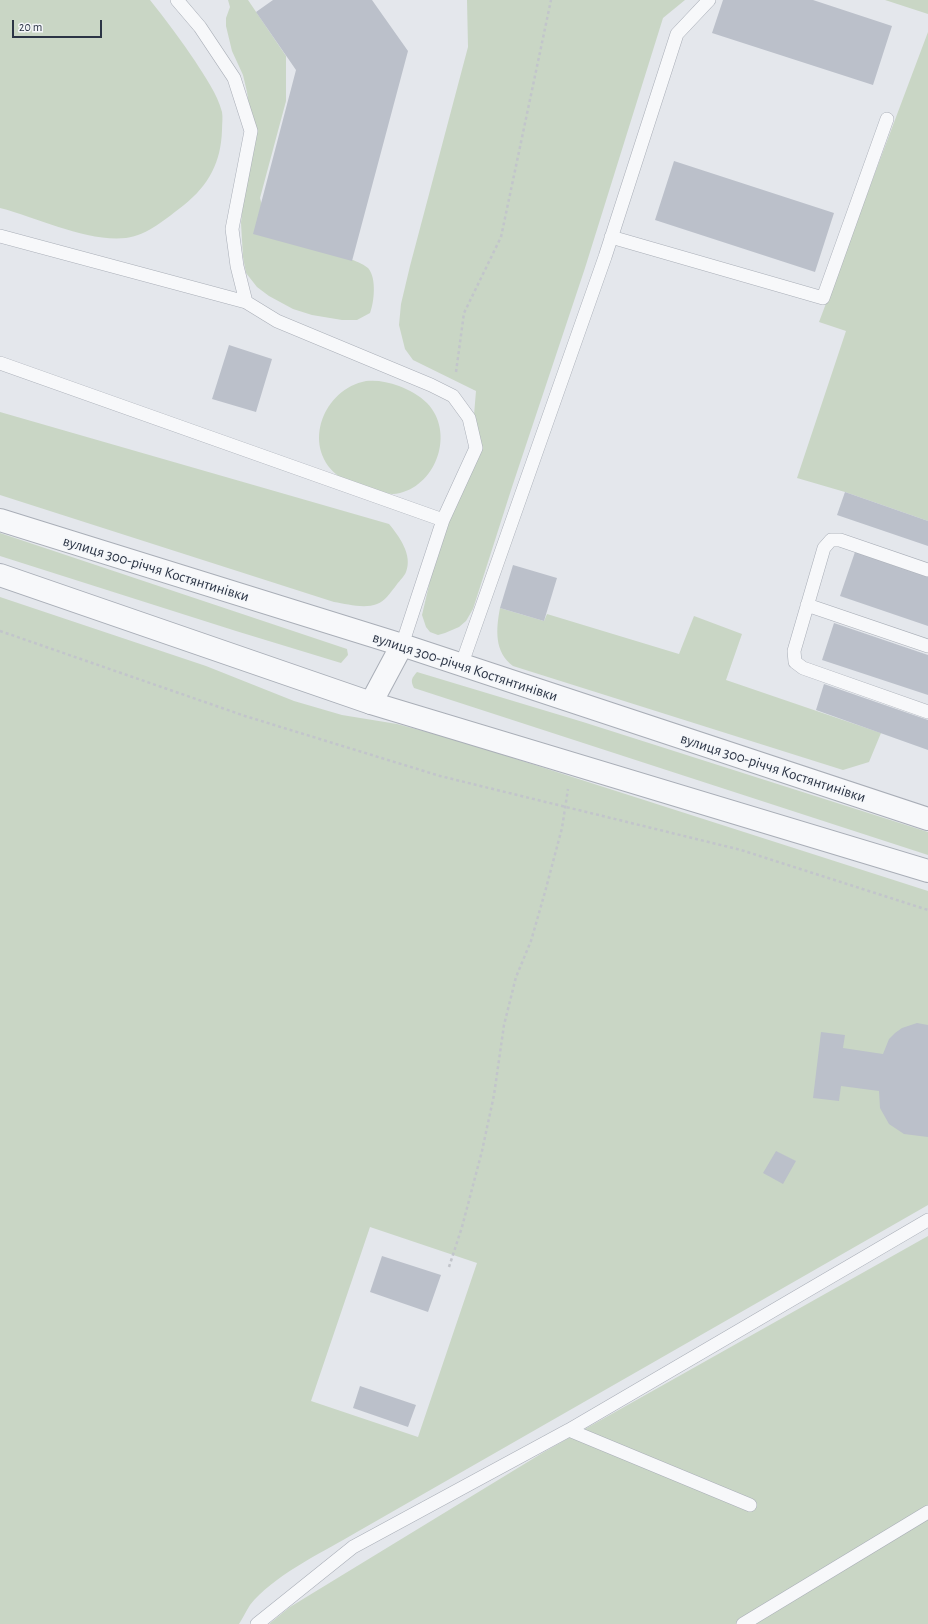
<!DOCTYPE html>
<html>
<head>
<meta charset="utf-8">
<style>
  body { margin:0 }
  #map { position:relative; width:928px; height:1624px; overflow:hidden; background:#e4e7ec; font-family:"Alegreya Sans",sans-serif }
  canvas { display:block }
  .scale { position:absolute; left:12px; top:20px; width:90px; height:18px; box-sizing:border-box; border:2px solid #2b3445; border-top:0; padding-left:5px; font-size:12px; line-height:14px; white-space:nowrap; color:#2b3445; -webkit-text-stroke:3px #f4f6f9; paint-order:stroke }
</style>
</head>
<body>
<div id="map">
<canvas width="928" height="1624"></canvas>
<div class="scale">20 m</div>
</div>
<script>
const ctx = document.querySelector('canvas').getContext('2d');
ctx.lineJoin = 'round';
function fillPath(path, color) { ctx.fillStyle = color; ctx.fill(path, 'evenodd'); }
function stroke(path, color, width, dash) { ctx.strokeStyle = color; ctx.lineWidth = width; ctx.lineCap = dash ? 'butt' : 'round'; ctx.setLineDash(dash || []); ctx.stroke(path); }
function label(font, color, halo, rows, align = 'center') {
  ctx.font = font + ' "Alegreya Sans",sans-serif'; ctx.lineWidth = 3; ctx.setLineDash([]); ctx.textBaseline = 'middle'; ctx.strokeStyle = halo; ctx.fillStyle = color; for (const [text, x, y, turn = 0] of rows) {
    ctx.save(); ctx.translate(x, y); ctx.rotate((+turn || 0) * Math.PI / 180); ctx.textAlign = isNaN(turn) ? turn : align; if (halo) ctx.strokeText(text, 0, 0); ctx.fillText(text, 0, 0); ctx.restore();
  }
}
fillPath(new Path2D(`
  M0,0H150C166,20 181,40 195,61C205,77 217,93 222,112C223,117 222,124 222,130C221,162 209,185 184,205C167,218 148,235 126,238C86,242 39,218 0,208Z
  M228,0H248L286,56V101L260,198L270,237C289,242 357,257 368,268C377,278 374,303 370,313L357,320H342L312,315L293,309L269,296L257,287L246,273L243,257L241,223L251,120L247,92L243,75L232,51L226,26V18L230,7Z
  M467,0H685L663,18L585,268L512,487L473,609L466,621L459,627L445,633L438,635L430,632L426,627L422,615L433,568L472,439L476,391L413,360L405,349L399,325L401,304L410,266L468,47Z
  M885,0H928V14Z
  M928,32V521L845,492L797,478L846,331L819,322Z
  M366,381C378,380 388,382 399,386C409,390 419,395 427,403C455,432 437,484 400,493C388,496 378,491 368,487C358,483 344,481 337,475C301,445 324,389 366,381Z
  M0,412L389,524C399,536 413,555 406,572C404,577 398,582 395,587C390,593 385,601 377,604C364,609 347,604 334,602L0,495Z
  M0,533L347,649L348,655L341,663L236,631L0,556Z
  M0,597L206,666L294,701L342,715L397,724L457,740L928,891V1205L350,1536C319,1554 272,1577 250,1605C246,1611 243,1618 239,1624H0ZM370,1227L477,1263L418,1437L311,1401Z
  M500,608L544,621L547,614L679,654L694,616L742,634L726,680L881,733L869,762L843,770L513,666C494,652 496,629 500,608Z
  M417,672L583,722L928,832V855L414,688C410,680 412,678 417,672Z
  M928,1236V1624H269L290,1607L544,1452Z`), '#c9d6c5');
fillPath(new Path2D(`
  M273,0H372L408,51L352,261L253,234L296,70L256,12Z
  M723,0H813L892,26L873,85L712,33Z
  M674,161L834,213L815,272L655,220Z
  M229,345L272,359L256,412L212,399Z
  M845,492L928,521V546L837,515Z
  M855,552L928,577V626L840,596Z
  M513,565L557,578L544,621L500,608Z
  M834,623L928,655V695L822,660Z
  M824,684L928,720V750L816,710Z
  M917,1023L928,1025V1137L904,1134L889,1124L880,1108L879,1091L841,1086L839,1101L813,1098L821,1032L845,1035L843,1048L883,1054L889,1039L895,1033L902,1028Z
  M776,1151L796,1161L783,1184L763,1173Z
  M382,1256L441,1275L428,1312L370,1292Z
  M360,1386L416,1405L408,1427L353,1408Z`), '#bbc0ca');
const service = new Path2D(`
  M177,0L200,27L234,78L251,131L232,229L237,266L246,302L277,321L431,385L453,396L469,418L476,448L443,520L402,645
  M0,236L246,302
  M611,237L823,298L887,119
  M0,363L443,520
  M928,570L840,540H831L824,548L794,651L795,662L803,668L928,712
  M807,605L928,646
  M461,666L605,257L677,34L709,0
  M569,1430L750,1505
  M257,1624L353,1547L569,1430L928,1220
  M743,1624L928,1512`);
const minor = new Path2D(`
  M371,703L402,645`);
const tertiary = new Path2D(`
  M0,520L402,645L928,819
  M0,575L371,703L928,871`);
stroke(service, '#a9aeb7', 14);
stroke(minor, '#a9aeb7', 24);
stroke(tertiary, '#a9aeb7', 24);
stroke(new Path2D(`
  M456,372L464,313L501,237L551,0
  M0,631L245,716L440,776L741,850L928,910
  M449,1267L462,1227L482,1151L494,1095L504,1025L516,977L531,941L545,892L562,828L568,789`), '#c2c5cb', 2.5, [3, 3]);
stroke(service, '#f7f8fa', 13);
stroke(minor, '#f7f8fa', 22);
stroke(tertiary, '#f7f8fa', 22);
label('15px', '#2b3445', '#f4f6f9', [
  ["вулиця 300-річчя Костянтинівки",156,569,17],
  ["вулиця 300-річчя Костянтинівки",465,667,18],
  ["вулиця 300-річчя Костянтинівки",773,768,18]
]);
</script>
</body>
</html>
